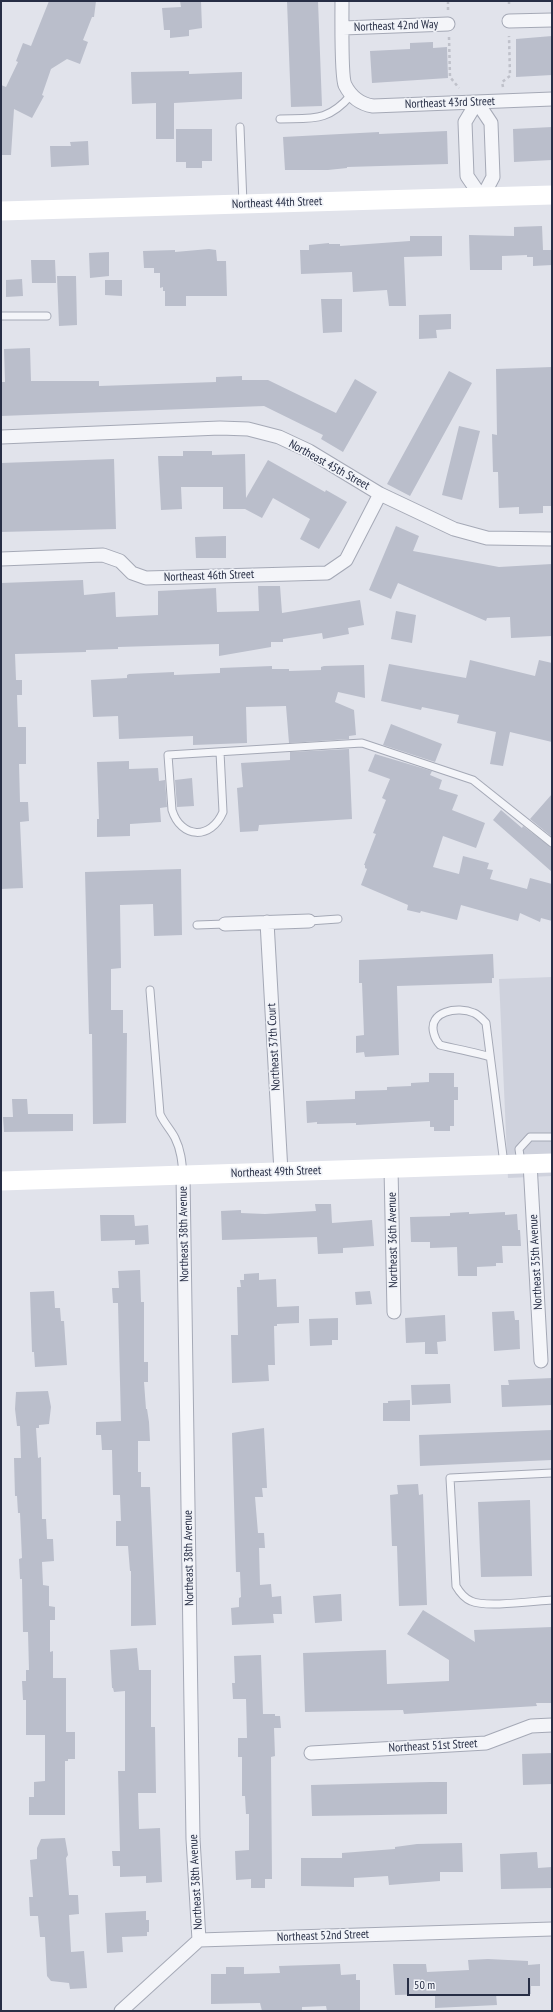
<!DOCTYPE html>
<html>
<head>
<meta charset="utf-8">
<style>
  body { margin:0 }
  #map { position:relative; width:553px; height:2012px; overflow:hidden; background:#e1e3eb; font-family:"PT Sans Narrow",sans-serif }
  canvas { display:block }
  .frame { position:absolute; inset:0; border:2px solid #272e45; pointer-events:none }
  .scale { position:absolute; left:407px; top:1978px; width:123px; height:18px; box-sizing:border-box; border:2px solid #272e45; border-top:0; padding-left:5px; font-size:12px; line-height:14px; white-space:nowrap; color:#272e45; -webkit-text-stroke:3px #f1f3f8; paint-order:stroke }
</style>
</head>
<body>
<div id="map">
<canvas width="553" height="2012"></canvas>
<div class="frame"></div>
<div class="scale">50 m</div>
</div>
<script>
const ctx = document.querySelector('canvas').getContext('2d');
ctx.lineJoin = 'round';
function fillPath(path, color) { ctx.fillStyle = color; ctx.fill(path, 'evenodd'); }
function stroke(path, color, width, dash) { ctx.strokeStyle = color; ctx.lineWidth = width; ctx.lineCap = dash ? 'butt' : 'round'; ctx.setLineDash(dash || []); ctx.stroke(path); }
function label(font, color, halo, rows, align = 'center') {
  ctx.font = font + ' "PT Sans Narrow",sans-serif'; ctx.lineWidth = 3.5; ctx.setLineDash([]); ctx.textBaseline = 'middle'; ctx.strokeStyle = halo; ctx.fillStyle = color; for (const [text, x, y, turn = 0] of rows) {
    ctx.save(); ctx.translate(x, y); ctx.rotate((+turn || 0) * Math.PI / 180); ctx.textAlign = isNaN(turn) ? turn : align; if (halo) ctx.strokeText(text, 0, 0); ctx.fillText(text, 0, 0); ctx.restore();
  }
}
fillPath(new Path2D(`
  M552,977V1176L508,1178L499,979Z`), '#cfd2dd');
fillPath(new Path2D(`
  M49,1H96L94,17H92L83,40L88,42L80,64L67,59L51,69L42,95L44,96L32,118L14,109L11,155H1V85L6,87L18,62L16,61L23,43L31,46Z
  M180,1H201L202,28L189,30V36L170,38V30H164L162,8L181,7Z
  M287,1H318L322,106L291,107Z
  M552,36V75L516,77V39Z
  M433,42V48L447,47L448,78L372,83L370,51L410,49V43Z
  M189,71V74L242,72V99L174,103V139H156V103L132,104L131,72Z
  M552,127V160L514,162L513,129Z
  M176,129H212V161H202V168H186V162H176Z
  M447,131L448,164L347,167V168L328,170H285L283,137L379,132V134Z
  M88,141L89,165L51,167L50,146H71L70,142Z
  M542,226L543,250H552V265L533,266V257H527V255L502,256V270H470L469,235L514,236V227Z
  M410,236H442V256L404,257L406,306H389L387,290L353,292L352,272L301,274L300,250H309V245L329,243V244H340V246L410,241Z
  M209,249L216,250L217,261H226L227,296H186V306H165V291H163V287L160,288V273H154V268H144L143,251L175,250V252Z
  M109,252V276L90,278L89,253Z
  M31,260H55L56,283H32Z
  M57,276H76L77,325L59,326Z
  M22,279L23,296L6,297V280Z
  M105,280H122V296L105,295Z
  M321,299H342V332L323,333Z
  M451,314V329L436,330L437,338L419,339V315Z
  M30,348L31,381H99V386L216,382V377L242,376V380H268L336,413L355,379L377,392L343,452L321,439L323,435L264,406L1,416V382H5L4,349Z
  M552,367V506H543V513L519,514V507L499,508L498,472H493L492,434L497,435L496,369Z
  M449,371L472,383L410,496L387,484Z
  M459,426L480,431L462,500L442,495Z
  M183,451H212V455L245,454L246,498L268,460L325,492L326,490L347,502L319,549L300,539L310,519L273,498L262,518L245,509H223V487H181L182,509L161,510L158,456H183Z
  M114,459L116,529L1,532V463Z
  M396,526L419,536L413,551L499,567L552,564V636L511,638L510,617L487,618L486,621L398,583L391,599L369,590Z
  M226,536V558H196L195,537Z
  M83,580L84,595L115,592L116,617L158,615V591L216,588L217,612L259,611L258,586H280L282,613L360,600L364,625L348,628L349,634L323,639L322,633L283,639V642H271V647L219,656V644L118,647V649L86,650V652L15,654L16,680H22V695H17L18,727H26V764H19L20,802H28L29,821L20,822L23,888L1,889V583Z
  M396,611L416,615L412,643L391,639Z
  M470,660L535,676L539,660L552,663V742L510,732L503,766L490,764L496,732L457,723L459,715L422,707L421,710L381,701L389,664L466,678Z
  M364,665L365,698L338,692L335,702L354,710L356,735L349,736V739L289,743L286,706L246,707L247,743L193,745V736L119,739L118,716L93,717L91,680L127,678V675L129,674L174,672V675L220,673V668L272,666V669H289V671L321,670V667L324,666Z
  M391,724L442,744L435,762L383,745Z
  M349,749L352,819L259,825L258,831L240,832L237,788L243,787L241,763L290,760V752Z
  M375,754L432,771L430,775L442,780L439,789L458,795L452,810L485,823L476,848L443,836L433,867L459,874L463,856L489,863L487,869L493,870L490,879L527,889L530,878L552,884V921L541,918L540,922L520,913L518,921L461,905L457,920L421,911L420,913L407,910L408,905L361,885L367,869L365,868V865H364L376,834L373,833L386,800L382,798L390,779L368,771Z
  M129,761V769L158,768L159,781L165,780L167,807L160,808L161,822L130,824V836L97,837V819H99L97,762Z
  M192,778L194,806L177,807L175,780Z
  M552,794V837L530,819Z
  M501,810L522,828L523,826L552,848V872L493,820Z
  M181,869L182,935L154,936L153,904L120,905L121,968L111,969V1010H123V1033H127L126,1123L93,1124L92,1034H89L85,872Z
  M493,954L494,978H492V983L397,986L399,1055L365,1057L364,1052L356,1053V1036L364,1035L362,983H359V960Z
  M429,1073H454V1087H458V1100H454V1126H450V1131H434V1127H430V1121L356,1125V1123L317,1124V1122L307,1123L306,1101L355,1099V1091L387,1090V1087L411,1086V1083L429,1082Z
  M12,1099H27L28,1114H73V1131L4,1132L3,1117H13Z
  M315,1204H331L332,1223L372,1220L374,1246L343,1248V1253L318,1254L317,1237L222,1240L221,1211L241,1210V1213L265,1214L316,1211Z
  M469,1212V1214L505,1212V1215L517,1214L518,1230H520L521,1246H502L503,1263H496V1266L477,1267V1276H458L457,1247L430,1248V1242H411L410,1217L450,1216V1213Z
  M100,1215H134L135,1226L148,1225L149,1244L135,1245V1240L101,1241Z
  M140,1270L141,1302H144V1362H148V1382H144L146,1409H147L149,1422L150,1441H138V1472H141V1487H150L156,1625L131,1626V1571H130L128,1546H116V1521H121L120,1495H113L112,1450H102L101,1435H96V1422L121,1421L118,1303H113L112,1288H119L118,1271Z
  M259,1273V1280L276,1279L277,1307L299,1306V1323L277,1324V1326H274L275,1365H268L269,1381L232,1383L231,1335H238L237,1287H241L240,1280H244V1274Z
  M54,1291L55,1308H60L61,1321H64L67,1365L35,1367L34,1352H32L30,1292Z
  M370,1291L372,1304L356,1305L355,1292Z
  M514,1311L515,1320H519L520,1349L494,1351L492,1312Z
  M445,1315L446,1341L437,1342L438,1354H425V1342L406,1343L405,1318Z
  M338,1318V1340H332V1345L310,1346L309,1319Z
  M552,1378V1405L502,1407L501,1385H509L508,1380Z
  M450,1384L451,1403L412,1405L411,1385Z
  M48,1391L51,1407L49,1424L39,1425V1428H36L38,1458L41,1457L42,1519H46L47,1539H53L54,1561L42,1562L43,1585L49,1586V1606L55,1607V1620H50V1652L53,1651V1678H66V1732H75V1759H68V1761H65V1815H29V1797H34V1782L45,1781V1735H26V1700H23L22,1681H26V1670H29L28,1632H23L22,1579H20L19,1559L22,1558L20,1513H18L17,1496H15L14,1458H21L20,1426H17L15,1409L16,1392Z
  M410,1400V1421H383V1403H388V1401Z
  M264,1428L267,1488H262L263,1497H255L258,1533H264L265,1548H259L260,1585L271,1584L272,1597L281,1596L282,1614H273L274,1623L232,1625L231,1608L239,1607V1598L241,1597L240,1572H236L232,1433Z
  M552,1430V1460L420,1466L419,1435Z
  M418,1484L419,1495L423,1494L427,1605L399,1606L397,1546H392L390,1495L398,1494L397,1485Z
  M530,1500L532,1576L481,1577L478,1502Z
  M341,1594L342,1621L315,1623L313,1596Z
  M423,1610L475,1642L474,1630L552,1627V1703H536L537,1706L404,1714L403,1710L305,1712L303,1653L386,1650L387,1684L449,1681V1660L407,1634Z
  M137,1648L139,1670H151V1727H155L156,1793H138L139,1829L160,1828L162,1882L146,1883V1876L120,1877V1866H113L112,1851H120L118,1771H125V1691L114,1692L113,1688H112L110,1650Z
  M261,1655L263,1714H275V1716H280L281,1728H274L275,1756L271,1757L272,1879H265V1888H251V1879L236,1880L235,1851L249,1850V1814H246L245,1796H242V1757H238V1738H247L246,1699H233L232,1683H235L234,1656Z
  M552,1753V1784L523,1785L522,1754Z
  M430,1782H447V1814L312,1816L311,1785Z
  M65,1838L68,1855L66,1858L69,1895H78L79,1914L69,1915L71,1952L84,1951L87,1988L70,1989L69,1983L51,1981L47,1976L45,1937H40L38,1916H30L29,1897H33L30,1860L37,1859V1848L41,1839Z
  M462,1843L463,1872H440V1881L389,1885L388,1876L354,1878V1887L301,1886V1858H342V1853L395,1849V1847L417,1844Z
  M537,1852L538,1868L552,1867V1888L501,1889L500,1854Z
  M146,1911V1920H149V1932H147V1936L122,1937L123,1952L107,1953L105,1913Z
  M488,1959L528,1961V1965L540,1964V1986H531V1994H496L497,2005L435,2008V1994L395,1995L393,1964H426L427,1972L469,1970L468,1960Z
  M340,1964L341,1975L356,1974V1980H360V2011H327L326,2006L302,2007V2010L262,2011L260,2003L211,2004V1974H226V1967H244V1974L280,1973L279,1966Z`), '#babecb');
const lane = new Path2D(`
  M280,119C313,118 328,122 351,95
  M240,127L243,204
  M1,316H47
  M220,752L223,812C211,840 181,839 172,810L168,755L362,743L473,780L552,843
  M309,921L338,919
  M197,925L225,924
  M150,990L160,1114C164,1123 171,1130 175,1138C181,1150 182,1162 183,1175
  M490,1057C483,1054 442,1046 440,1045C437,1042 435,1038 434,1034C427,1011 458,1006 474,1013C479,1015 483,1020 486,1023L504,1164
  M521,1163L519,1149L530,1137H552
  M552,1473L450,1478L456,1586C460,1593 464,1598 471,1601C486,1608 534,1601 552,1600`);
const street = new Path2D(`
  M342,1C342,15 341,77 345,85C351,97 360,104 373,106L552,99
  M509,21L552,20
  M343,28L448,24
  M477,102L491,123L493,177L482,198L467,176L465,122Z
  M1,437L220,428L248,429L279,437L309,451L380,494L454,529L487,538L552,539
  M1,559L103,555L120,561L132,573L146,578L327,573L346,560L380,494
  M267,922L281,1172
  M225,924L309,921
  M530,1163L541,1361
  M391,1168L394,1312
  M183,1175L193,1839L199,1940
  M311,1753L486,1743L531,1726L552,1725
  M121,2011L199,1940L552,1929`);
stroke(lane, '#a5a9b6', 9);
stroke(street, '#a5a9b6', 15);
stroke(new Path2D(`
  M448,1V10
  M509,1V7
  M449,37L450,77L459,88
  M503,87L502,82L510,76L509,36`), '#bfc1ca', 2.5, [3, 3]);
stroke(lane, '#f4f5f9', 7);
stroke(street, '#f4f5f9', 13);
stroke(new Path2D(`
  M1,211L552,195
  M1,1181L552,1163`), '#fff', 19);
label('12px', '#272e45', '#f1f3f8', [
  ["Northeast 42nd Way",396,26,-2],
  ["Northeast 43rd Street",450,103,-2],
  ["Northeast 44th Street",277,203,-2],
  ["Northeast 45th Street",329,465,29],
  ["Northeast 46th Street",209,576,-2],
  ["Northeast 37th Court",274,1047,-93],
  ["Northeast 49th Street",276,1172,-2],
  ["Northeast 38th Avenue",184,1234,-91],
  ["Northeast 36th Avenue",393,1240,-91],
  ["Northeast 35th Avenue",536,1262,-93],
  ["Northeast 38th Avenue",189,1558,-91],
  ["Northeast 51st Street",433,1746,-3],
  ["Northeast 38th Avenue",196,1882,-93],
  ["Northeast 52nd Street",323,1936,-2]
]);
</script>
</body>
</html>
